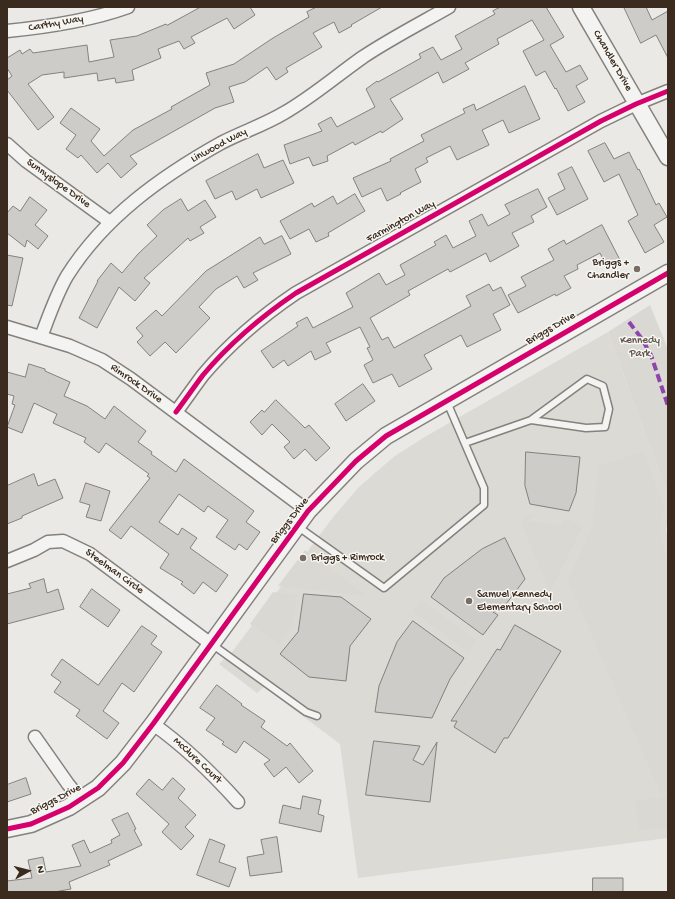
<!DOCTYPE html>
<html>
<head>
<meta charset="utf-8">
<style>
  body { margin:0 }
  #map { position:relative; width:675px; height:899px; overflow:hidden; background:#eae9e6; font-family:"Gochi Hand",sans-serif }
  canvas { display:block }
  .frame { position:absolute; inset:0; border:8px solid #3b2a1e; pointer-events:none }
  .north { position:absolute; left:8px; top:851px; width:40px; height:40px; -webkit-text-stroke:3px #f6f6f2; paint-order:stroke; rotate:83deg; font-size:11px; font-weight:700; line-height:16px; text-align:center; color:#3b2a1e }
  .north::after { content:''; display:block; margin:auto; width:14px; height:18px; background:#3b2a1e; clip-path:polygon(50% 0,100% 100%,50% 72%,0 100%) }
</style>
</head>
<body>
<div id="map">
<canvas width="675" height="899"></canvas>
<div class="frame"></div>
<div class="north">N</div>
</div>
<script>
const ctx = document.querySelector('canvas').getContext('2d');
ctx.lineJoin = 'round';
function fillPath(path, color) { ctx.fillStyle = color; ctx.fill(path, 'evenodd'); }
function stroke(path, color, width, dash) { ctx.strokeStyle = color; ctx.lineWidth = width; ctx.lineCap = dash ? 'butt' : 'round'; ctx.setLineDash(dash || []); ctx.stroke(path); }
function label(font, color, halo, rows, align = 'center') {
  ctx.font = font + ' "Gochi Hand",sans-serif'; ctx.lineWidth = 3; ctx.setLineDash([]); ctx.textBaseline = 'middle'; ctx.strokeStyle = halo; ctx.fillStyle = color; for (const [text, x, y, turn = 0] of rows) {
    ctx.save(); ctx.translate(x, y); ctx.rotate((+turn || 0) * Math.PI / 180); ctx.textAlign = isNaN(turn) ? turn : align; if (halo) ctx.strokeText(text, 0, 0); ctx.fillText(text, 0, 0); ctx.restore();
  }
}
fillPath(new Path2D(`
  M608,332L668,496V519L666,530L668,538V838L358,878L340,744L264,687L257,693L219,664L232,652L334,516L359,487L376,472L395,456L423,438Z`), '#dbdad4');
fillPath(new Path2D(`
  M650,305L668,349V496L608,332Z
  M643,452L664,506L659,530L668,566V792L661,794L568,581L593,525L598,466Z
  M527,514H533L529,522L561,525L566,518L583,526L550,592L521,522Z
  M305,550L367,596L278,586Z
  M273,592L297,595L292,626L279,644L250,624Z
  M421,600L476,640L468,652L413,611Z
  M668,796V827L639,830L635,801Z`), '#dad8d3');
const building = new Path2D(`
  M201,7H250L255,15L234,29L227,18L191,37L195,43L184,49L179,41L158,49L161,58L132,70L134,80L116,83L115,78L98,81L97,73L64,78V72L42,75L28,84L54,117L38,130L7,90V80L12,76L7,68V58L20,50L22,54L30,49L33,53L87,45L89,62L114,57L110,40L137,36L166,24L167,25Z
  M317,7H382L351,25L352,26L339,33L334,22L313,33L322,47L286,68L288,72L276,80L267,67L245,82L229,87L234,102L215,108L130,156L137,164L121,178L108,163L97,173L81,155L78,158L66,149L76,135L60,123L71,108L100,129L91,141L104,156L133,130L172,109L171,107L210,85L206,73L234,64L273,38L309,17L307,12Z
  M501,7H546L564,37L550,45L566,72L580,65L588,79L576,86L585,102L568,111L556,88L555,89L545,71L536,76L523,51L544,40L532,20L497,39L499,44L465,63L469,69L443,83L438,72L390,99L403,119L382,133L381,131L355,145L353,142L327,156L328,161L313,166L309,157L290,164L284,145L322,131L318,124L331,117L337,127L375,107L366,89L377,81L378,82L421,58L419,54L433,47L441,60L462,49L455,36L495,14L493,11Z
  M624,7H646L652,20L668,11V58L656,35L641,43Z
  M525,86L540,119L509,133L503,120L482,130L489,145L457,160L450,146L426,158L428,162L415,169L421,182L400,193L401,194L387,201L381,188L362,197L353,178L391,161L390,159L424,141L421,135L465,113L463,109L474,104L476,110Z
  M605,143L614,159L629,152L638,170L639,169L656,205L659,203L667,217L654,225L664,242L645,253L628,221L638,215L619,174L604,182L588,151Z
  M258,154L264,168L283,160L294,183L261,198L257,189L236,200L232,191L215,199L206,181Z
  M572,167L588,199L557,215L548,198L565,189L558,174Z
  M538,189L547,207L531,216L534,222L512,233L519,246L490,262L486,253L450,272L448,269L408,291L410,295L370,318L382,340L388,337L394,348L471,306L466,296L489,284L493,291L501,287L510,305L493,314L501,330L467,347L461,335L424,355L432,369L399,387L392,374L373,383L364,365L373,360L367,348L370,347L360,327L326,343L331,352L315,360L311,351L288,366L284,360L273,368L261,351L298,326L296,323L307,317L313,328L353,307L346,293L379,273L386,285L405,275L400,265L436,245L434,242L446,235L453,248L476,236L469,221L482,214L488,226L510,214L505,205Z
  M355,194L365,211L328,233L329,236L316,242L309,229L290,239L280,221L312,203L314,207L333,196L337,204Z
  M30,197L47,210L35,225L48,236L38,249L27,240L25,247L7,233V213L13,206L20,211Z
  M181,199L188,211L205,200L216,217L200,227L204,233L190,241L188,238L144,278L150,283L135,301L119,287L97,328L79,318L98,281H97L111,263L122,273L138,254L157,236L147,225L163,210Z
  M602,225L620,260L607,267L600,253L577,265L578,269L564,276L571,288L556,296L555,294L518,313L508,295L526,286L521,277L554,260L548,249L564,240L566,244Z
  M282,236L291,254L253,273L258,280L244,288L237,276L216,289L199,307L210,318L176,353L165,342L150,356L137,342L143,336L136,328L156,310L162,316L206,271L260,237L264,244Z
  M7,255L23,258L12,306L7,305Z
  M29,364L45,369V371L70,382L64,396L87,406L105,419L114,406L146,431L138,442L152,452L151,454L176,472L184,459L254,511L246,522L260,532L247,550L239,544L235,550L216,537L228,520L208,506L204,512L179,494L159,522L178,535L182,528L197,538L190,548L228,575L216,592L203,582L194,594L181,584L183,582L160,568L169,554L131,526L121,539L109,530L150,478L147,476L149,474L106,443L99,453L84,442L86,438L53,423L57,414L34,403L22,433L7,427L15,405L12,404L14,396L7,394V372L25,377Z
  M363,384L375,401L346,421L335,404Z
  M276,400L305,428L309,425L330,448L316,461L305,449L294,459L284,447L290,442L272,424L262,435L250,422L262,410L264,412Z
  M526,452L580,457L576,493L569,511L530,504L525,486Z
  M34,474L38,486L55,479L63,498L22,516V518L7,524V486Z
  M86,483L110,491L101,521L86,517L90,505L80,502Z
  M505,538L525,579L503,608L493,612L498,615L483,635L431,597L444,578L482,549Z
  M44,579L47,593L58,589L64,609L7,624V594L31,588L29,584Z
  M92,589L120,610L108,627L80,607Z
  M304,594L341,597L371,619L350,646L346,681L309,677L280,654L298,632Z
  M413,621L464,658L450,679L432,718L375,712L379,686L397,642Z
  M515,625L561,651L508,738H504L495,753L454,727L457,721H451L497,649L500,650Z
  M142,626L157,636L151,644L162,652L134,692L122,683L103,711L119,723L107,739L76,716L80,710L54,692L61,682L51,675L62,659L98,685Z
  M217,685L242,704L241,705L265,721L261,727L287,746L290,743L313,771L299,783L286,767L274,777L264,764L270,760L244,741L236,753L222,744L224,742L206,730L215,718L200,708Z
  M374,741L420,746L413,760L423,765L437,742L430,802L366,795Z
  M26,778L31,794L7,802V785Z
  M173,778L185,789L178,798L196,815L185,827L194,836L181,850L162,832L169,824L136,794L149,779L162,790Z
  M303,796L321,800L318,814L324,816L321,832L279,823L283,805L300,809Z
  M128,813L136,829L134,830L142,845L108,861L110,865L69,882L71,889L54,892H7V881L32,878L28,860L43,857L46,872L81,866L72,845L84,840L90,853L112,843L111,840L120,835L112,820Z
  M277,837L282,872L250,876L247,857L264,854L261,840Z
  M210,839L225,845L219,862L236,868L229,887L197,875Z
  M593,878H623V892H593Z`);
fillPath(building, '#cdccc9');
stroke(building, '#85817d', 1);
const lane = new Path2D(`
  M465,443L531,420L586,428L605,427L609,409L603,386L587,379L531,420
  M297,526L384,588L484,505V488L447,402
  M213,645L306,712L317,716`);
const street = new Path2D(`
  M7,31C48,27 89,21 128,7
  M7,144L26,161L110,222
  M7,327L70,346L102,360L131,379L308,511
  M41,337C49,316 56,295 67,276C104,217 162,176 221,143C242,132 264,125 284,113C312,97 336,76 363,57C390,39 421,23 449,7
  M176,412C185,400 194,387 203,375C230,343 262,316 296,293L601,121L636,104L668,91
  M7,561L34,550L48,542L63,541L90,554L211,644
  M153,724C184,746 212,773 238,802
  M35,737L68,784L81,800`);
const secondary = new Path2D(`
  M581,7L668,157
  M7,829L31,824L69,807L98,788L123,763L153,724L308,511L356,461L386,436L668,273`);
stroke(lane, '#85817d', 9);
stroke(street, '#85817d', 15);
stroke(secondary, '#85817d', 19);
stroke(lane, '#f3f3f1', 6);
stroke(street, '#f3f3f1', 12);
stroke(secondary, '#f3f3f1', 16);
stroke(new Path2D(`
  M629,322L642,339L651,355L668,406`), '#8e44ad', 4, [8, 4]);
stroke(new Path2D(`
  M176,412C185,400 194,387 203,375C230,343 262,316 296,293L601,121L636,104L668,91
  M7,829L31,824L69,807L98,788L123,763L153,724L308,511L356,461L386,436L668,273`), '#d6006c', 5);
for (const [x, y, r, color] of [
  [637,269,4,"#786d64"],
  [303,558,4,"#786d64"],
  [469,601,4,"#786d64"]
]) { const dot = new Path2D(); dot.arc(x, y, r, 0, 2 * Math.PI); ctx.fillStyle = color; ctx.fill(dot); stroke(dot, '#f6f6f2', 1.5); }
label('11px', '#3b2a1e', '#f6f6f2', [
  ["Carthy Way",56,24,-10],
  ["Chandler Drive",612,61,60],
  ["Linwood Way",219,146,-28],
  ["Sunnyslope Drive",58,184,36],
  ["Farmington Way",401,222,-29],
  ["Briggs Drive",551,329,-30],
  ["Rimrock Drive",136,384,35],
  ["Briggs Drive",290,521,-52],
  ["Steelman Circle",114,572,36],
  ["McClure Court",197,761,43],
  ["Briggs Drive",56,800,-27]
]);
label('11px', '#3b2a1e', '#f6f6f2', [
  ["Briggs +",629,263,"right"],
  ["Chandler",629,276,"right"],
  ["Briggs + Rimrock",311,558],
  ["Samuel Kennedy",477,595],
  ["Elementary School",477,608]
], 'left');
label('11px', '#605248', '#f6f6f2', [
  ["Kennedy",640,341],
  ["Park",640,354]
]);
</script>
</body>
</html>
